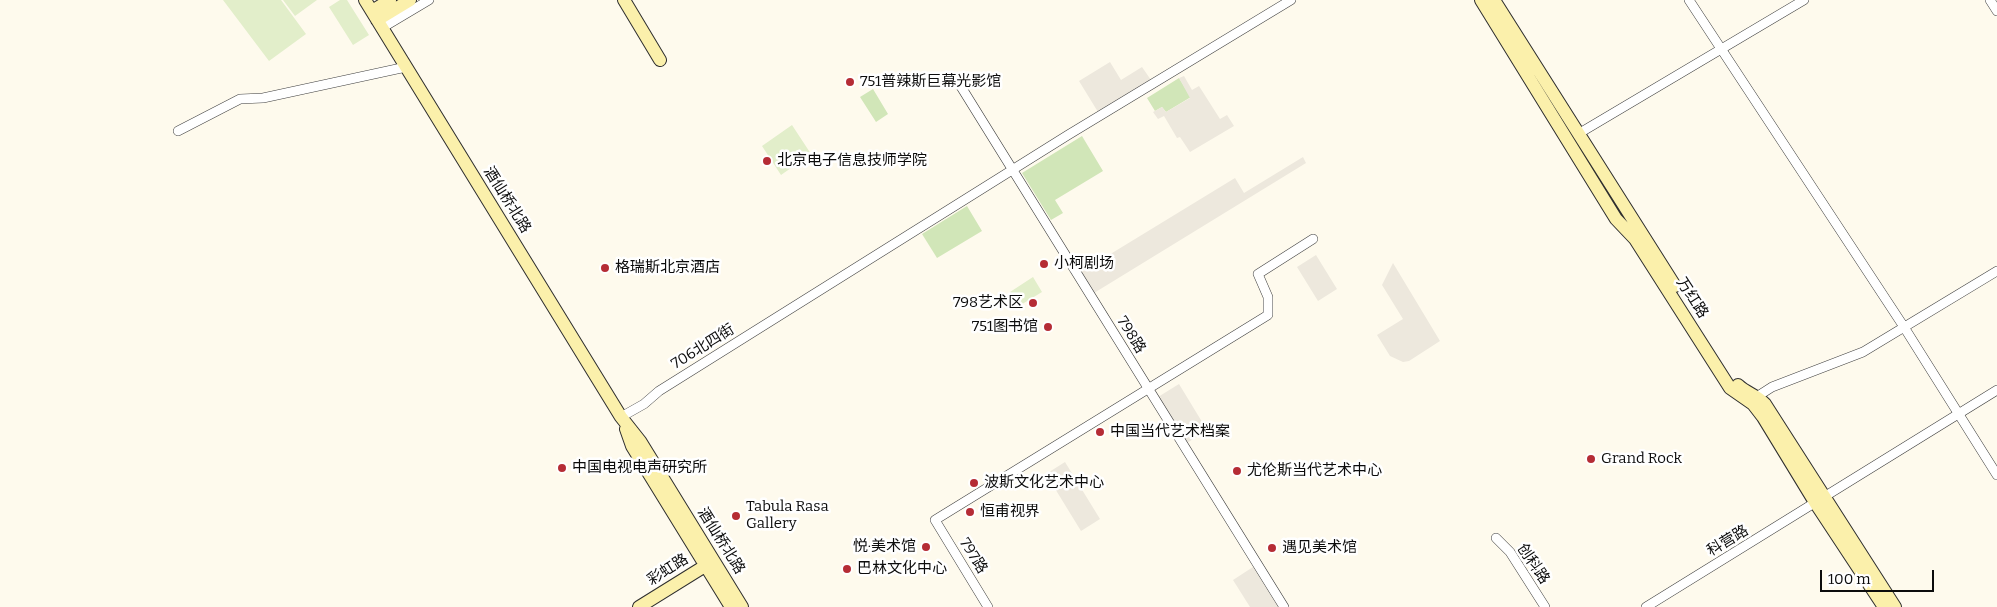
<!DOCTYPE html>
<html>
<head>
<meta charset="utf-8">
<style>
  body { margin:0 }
  #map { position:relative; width:1997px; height:607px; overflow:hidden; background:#fefaed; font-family:Bitter,serif }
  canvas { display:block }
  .scale { position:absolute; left:1820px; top:570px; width:114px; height:22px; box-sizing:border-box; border:2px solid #0c0c0c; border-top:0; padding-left:6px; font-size:15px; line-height:18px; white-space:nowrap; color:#0c0c0c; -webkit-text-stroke:4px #fff; paint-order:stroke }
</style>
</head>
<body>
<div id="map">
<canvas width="1997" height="607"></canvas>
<div class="scale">100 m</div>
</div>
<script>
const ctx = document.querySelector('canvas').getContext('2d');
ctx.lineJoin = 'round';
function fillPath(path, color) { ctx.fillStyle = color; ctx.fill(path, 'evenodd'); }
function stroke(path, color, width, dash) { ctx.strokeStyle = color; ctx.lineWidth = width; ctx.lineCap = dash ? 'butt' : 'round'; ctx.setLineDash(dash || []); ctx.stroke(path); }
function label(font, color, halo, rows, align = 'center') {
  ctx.font = font + ' Bitter,"Noto Sans SC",serif'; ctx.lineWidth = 5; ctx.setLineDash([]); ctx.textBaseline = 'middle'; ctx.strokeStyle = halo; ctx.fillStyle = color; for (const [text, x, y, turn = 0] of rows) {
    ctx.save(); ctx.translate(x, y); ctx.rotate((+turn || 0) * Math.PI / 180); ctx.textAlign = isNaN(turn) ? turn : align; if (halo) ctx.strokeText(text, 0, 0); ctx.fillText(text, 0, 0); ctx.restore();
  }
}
fillPath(new Path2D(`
  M1179,78L1191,97L1166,112L1162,107L1155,111L1147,98Z
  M873,89L888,114L876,122L860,97Z
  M1082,136L1103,171L1055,200L1063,213L1051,220L1022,173Z
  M967,206L982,231L937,258L922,234Z`), '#d1e6b8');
fillPath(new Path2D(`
  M223,0H281L306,34L269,61Z
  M283,0H317L295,16Z
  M340,0H347L369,35L353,45L329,7Z
  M792,125L811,154L781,175L762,146Z
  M1033,277L1042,292L1019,306L1010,292Z`), '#e2eeca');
fillPath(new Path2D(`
  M1110,62L1121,80L1142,67L1151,80L1098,112L1079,81Z
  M1184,76L1192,90L1199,86L1220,119L1227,115L1234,126L1190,152L1180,137L1177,138L1164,116L1158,119L1153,112L1162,107L1166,112L1190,98L1179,78Z
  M1303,157L1306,163L1094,293L1081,272L1235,178L1244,193Z
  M1316,255L1337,289L1318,301L1297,267Z
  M1393,263L1440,341L1409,361L1403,362L1390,356L1377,335L1403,319L1382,285Z
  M1179,384L1207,430L1187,443L1158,397Z
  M1065,462L1100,519L1081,531L1046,474Z
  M1253,567L1278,607H1250L1233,580Z`), '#ede8dd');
const street = new Path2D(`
  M1689,0L1904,327L1997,475
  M1990,0L1997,11
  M382,28L429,0
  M955,77L1284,607
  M178,131L240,99L263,98L406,67
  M1578,134L1804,0
  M1758,396L1772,387L1863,352L1997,271
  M621,417L644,404L659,391L1068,135L1291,0
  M1496,538L1510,552L1545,607
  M988,607L935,520L1268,315V297L1258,274L1313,239
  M1646,607L1997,390`);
const secondary = new Path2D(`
  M365,0L621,417L640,441L742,607
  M624,0L660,60
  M1481,0L1616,219L1635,239L1730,388L1753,404L1763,417L1816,504L1884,607
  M1494,0L1675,286
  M372,11L390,0
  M377,20L410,0
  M1738,385C1746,393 1757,395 1765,404L1895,607
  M626,429L632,446L731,607
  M639,607L713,561`);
stroke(street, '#3f3f3f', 10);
stroke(secondary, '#2e2e2e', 14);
stroke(street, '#fff', 9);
stroke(secondary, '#fbf0ab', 12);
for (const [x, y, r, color] of [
  [850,82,5,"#b52c35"],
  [767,161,5,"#b52c35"],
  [1044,264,5,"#b52c35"],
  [605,268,5,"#b52c35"],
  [1033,303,5,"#b52c35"],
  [1048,327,5,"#b52c35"],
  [1100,432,5,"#b52c35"],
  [1591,459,5,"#b52c35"],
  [562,468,5,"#b52c35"],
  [1237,471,5,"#b52c35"],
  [974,483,5,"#b52c35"],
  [970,512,5,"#b52c35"],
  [736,516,5,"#b52c35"],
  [926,547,5,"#b52c35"],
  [1272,548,5,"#b52c35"],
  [847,569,5,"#b52c35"]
]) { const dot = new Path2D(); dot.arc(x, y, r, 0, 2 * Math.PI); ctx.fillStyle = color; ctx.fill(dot); stroke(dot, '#fff', 2); }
label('15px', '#0c0c0c', '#fff', [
  ["751普辣斯巨幕光影馆",860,82],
  ["北京电子信息技师学院",777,161],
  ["小柯剧场",1054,264],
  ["格瑞斯北京酒店",615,268],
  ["798艺术区",1023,303,"right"],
  ["751图书馆",1038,327,"right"],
  ["中国当代艺术档案",1110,432],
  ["Grand Rock",1601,459],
  ["中国电视电声研究所",572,468],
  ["尤伦斯当代艺术中心",1247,471],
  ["波斯文化艺术中心",984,483],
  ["Tabula Rasa",746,507],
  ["Gallery",746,524],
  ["恒甫视界",980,512],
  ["悦·美术馆",916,547,"right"],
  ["遇见美术馆",1282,548],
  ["巴林文化中心",857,569]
], 'left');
label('15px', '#0c0c0c', '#fff', [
  ["酒仙桥北路",507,200,58],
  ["万红路",1692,298,57],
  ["798路",1131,335,58],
  ["706北四街",703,347,-32],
  ["酒仙桥北路",721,541,58],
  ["科营路",1728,541,-31],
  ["797路",973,556,58],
  ["创科路",1533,564,56],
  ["彩虹路",668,570,-32]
]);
</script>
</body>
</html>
